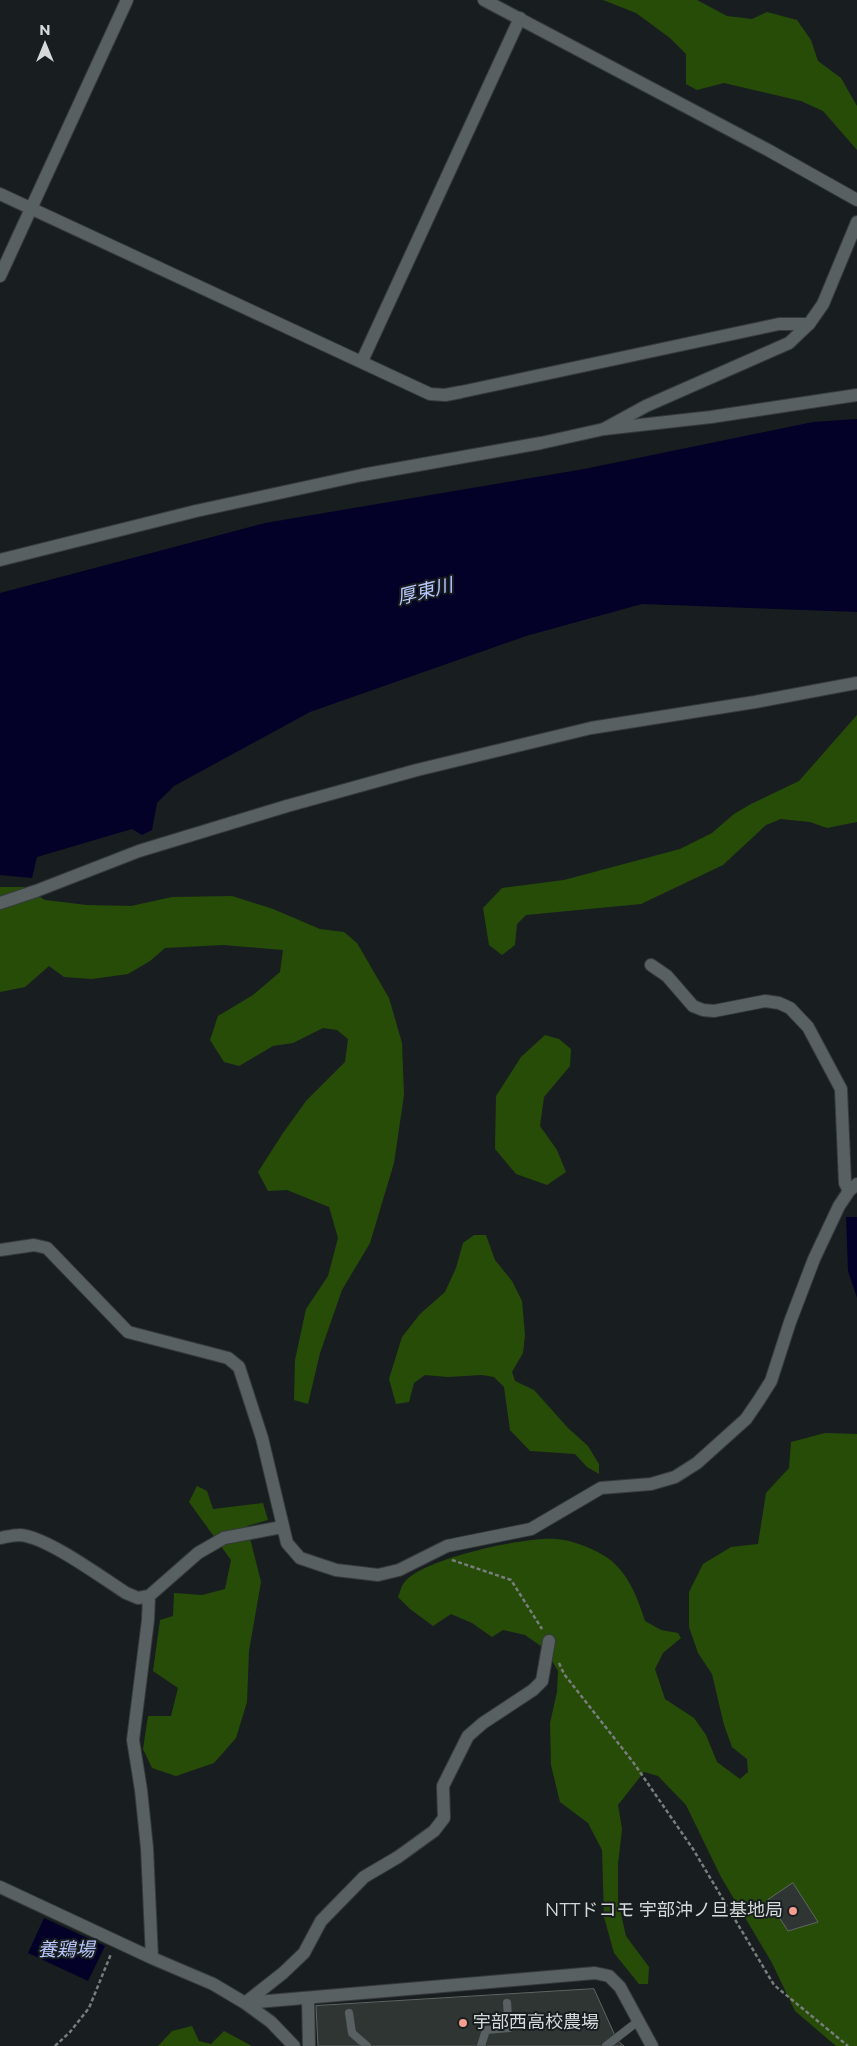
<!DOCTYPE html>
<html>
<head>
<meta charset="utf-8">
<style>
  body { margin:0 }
  #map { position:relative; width:857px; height:2046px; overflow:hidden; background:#181e1f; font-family:Montserrat,sans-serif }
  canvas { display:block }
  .north { position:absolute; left:20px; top:20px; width:50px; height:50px; -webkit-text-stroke:4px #181e1f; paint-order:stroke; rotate:0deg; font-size:14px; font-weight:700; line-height:20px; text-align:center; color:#d5d9d9 }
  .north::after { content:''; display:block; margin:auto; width:18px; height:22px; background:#d5d9d9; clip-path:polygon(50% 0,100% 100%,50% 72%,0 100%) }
</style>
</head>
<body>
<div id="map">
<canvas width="857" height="2046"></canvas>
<div class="north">N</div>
</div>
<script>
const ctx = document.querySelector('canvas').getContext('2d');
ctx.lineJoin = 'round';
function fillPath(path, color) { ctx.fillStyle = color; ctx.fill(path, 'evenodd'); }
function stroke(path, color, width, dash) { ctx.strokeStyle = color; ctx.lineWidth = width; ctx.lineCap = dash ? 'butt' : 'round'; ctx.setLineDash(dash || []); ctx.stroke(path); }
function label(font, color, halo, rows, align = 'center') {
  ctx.font = font + ' Montserrat,"Noto Sans JP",sans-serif'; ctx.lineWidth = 4; ctx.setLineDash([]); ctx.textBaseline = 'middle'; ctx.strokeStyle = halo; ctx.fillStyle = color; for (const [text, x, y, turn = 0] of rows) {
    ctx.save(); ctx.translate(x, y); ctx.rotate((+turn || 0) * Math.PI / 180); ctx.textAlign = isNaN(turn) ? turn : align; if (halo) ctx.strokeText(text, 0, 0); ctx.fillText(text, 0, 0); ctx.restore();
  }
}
fillPath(new Path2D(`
  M603,0H697L727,16L752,19L767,12L797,20L811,40L818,61L841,78L857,106V150L823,111L801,101L724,83L697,90L686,84V54L670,38L636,13Z
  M857,715V822L827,828L810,822L781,819L766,825L723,865L641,904L526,915L517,924L515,945L502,955L489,945L483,908L502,888L564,880L680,849L712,833L734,814L751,804L799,781Z
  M0,887H23L45,900L87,905L131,906L172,897L232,896L273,909L320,929L344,932L357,943L389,998L402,1043L404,1095L394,1163L370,1243L342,1290L320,1353L308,1404L294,1400L295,1360L306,1309L328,1276L338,1238L329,1207L287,1190L268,1191L258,1172L283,1133L306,1101L345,1062L348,1039L337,1030L323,1028L293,1043L273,1046L239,1066L224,1062L210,1040L218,1016L253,995L280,972L283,950L223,945L165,948L150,961L128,974L92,979L64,977L49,966L25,987L0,992Z
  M545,1035L559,1039L571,1049L570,1066L544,1097L540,1126L557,1150L566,1172L547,1185L516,1174L495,1149L496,1096L521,1057Z
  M474,1235H486L495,1260L512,1281L522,1301L525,1335L523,1353L512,1372L515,1381L534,1390L568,1428L588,1446L599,1464V1474L587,1467L575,1454L530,1451L510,1430L504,1387L494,1377L482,1375L448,1377L425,1375L414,1383L409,1402L396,1404L389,1379L402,1337L420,1314L445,1292L456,1268L463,1243Z
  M825,1433L857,1434V2046H836L795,2011L772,1963L721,1877L686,1805L658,1776L644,1772L618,1805L622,1829L618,1864V1901L626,1936L649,1967L648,1984H639L614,1953L604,1917L602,1850L588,1823L560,1802L551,1765L550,1723L557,1692L558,1671L545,1649L525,1635L503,1630L492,1637L472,1623L451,1614L433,1626L410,1609L398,1597C400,1593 401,1586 404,1583C420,1559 527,1536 556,1539C572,1540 589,1547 603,1555C627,1569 637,1596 645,1621L661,1630L678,1633L681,1638L663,1653L655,1669L665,1699L694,1718L706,1735L717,1762L740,1779L748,1772L747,1759L732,1747L724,1725L712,1674L698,1653L689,1627V1592L703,1564L731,1547L758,1544L766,1493L789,1468L791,1442Z
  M197,1486L207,1491L213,1509L263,1503L268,1520L247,1526L261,1582L249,1651L247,1702L236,1738L214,1763L176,1776L152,1768L143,1749L148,1716H171L178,1688L153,1671L160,1620L173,1616L174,1593L202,1595L225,1589L231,1560L189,1502Z
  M192,2026L199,2041L211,2044L224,2031L252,2046H158L172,2031Z`), '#274c08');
fillPath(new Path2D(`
  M857,419V612L642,604L526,636L310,712L174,786L157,803L152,830L142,835L132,829L37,857L32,878L0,875V593L265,523L584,469L813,422Z
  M846,1217H857V1298L848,1271Z
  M44,1918L105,1946L88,1981L28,1953Z`), '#040128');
const building = new Path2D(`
  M793,1883L818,1922L788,1931L768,1900Z
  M594,1989L617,2040L624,2046H318L316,2006Z`);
fillPath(building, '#2f3533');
stroke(building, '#606663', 1);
const service = new Path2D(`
  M349,2013L352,2033L367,2046
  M481,2046L486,2030L509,2028L507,2003
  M606,2046L637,2022`);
const minor = new Path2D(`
  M0,194L430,394L445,395L461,392L779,324H809
  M0,276L127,0
  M362,361L520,18
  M0,560L196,511L362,475L541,443L604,429L711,417L857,395
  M0,903L36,891L139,851L287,806L417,770L591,728L755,702L857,683
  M651,965L667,976L693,1006L703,1010L714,1011L765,1001L779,1003L790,1008L808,1027L841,1089L845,1183L849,1191
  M0,1250L34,1245L47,1248L128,1332L228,1358L239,1367L262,1438L287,1543L300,1558L336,1570L378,1575L399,1570L447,1546L531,1529L601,1488L651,1484L675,1477L697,1463L746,1419L759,1400L771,1381L790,1322L814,1259L839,1206L849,1191L857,1184
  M0,1538C6,1537 13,1535 20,1535C47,1537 101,1577 126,1593L138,1598L149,1596L198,1553L224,1538L282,1527
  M149,1596L148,1620L133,1740L141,1790L147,1848L152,1958
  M549,1641L542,1681L533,1690L483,1723L468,1736L443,1786L444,1818L434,1831L398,1857L364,1877L321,1921L304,1953L283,1973L245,2003L595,1973L609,1976L620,1987L652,2046
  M0,1887L152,1958L213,1984L245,2003L271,2022L294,2046
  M308,1998L309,2046`);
const tertiary = new Path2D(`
  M484,0L768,150L857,200
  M604,429L646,406L789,343L809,324L823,304L857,222`);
stroke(service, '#363a3b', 9);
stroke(minor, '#363a3b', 14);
stroke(tertiary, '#363a3b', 14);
stroke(new Path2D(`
  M452,1560L511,1580L542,1629
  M559,1663L564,1674L633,1762L693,1849L774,1985L848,2046
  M55,2046L70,2032L89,2008L111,1954`), '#787d7e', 2.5, [4, 2.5]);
stroke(service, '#596061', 8);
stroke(minor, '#596061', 12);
stroke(tertiary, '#596061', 12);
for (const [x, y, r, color] of [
  [793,1911,5,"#f59d8e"],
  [463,2023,5,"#f59d8e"]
]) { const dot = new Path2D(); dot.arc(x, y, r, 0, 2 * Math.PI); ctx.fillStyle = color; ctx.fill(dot); stroke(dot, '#181e1f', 2); }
label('18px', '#d5d9d9', '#181e1f', [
  ["NTTドコモ 宇部沖ノ旦基地局",783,1911],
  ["宇部西高校農場",473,2023,"left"]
], 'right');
label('italic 19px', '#b9c7fe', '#181e1f', [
  ["厚東川",425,592,-14],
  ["養鶏場",66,1950]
]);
</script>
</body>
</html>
